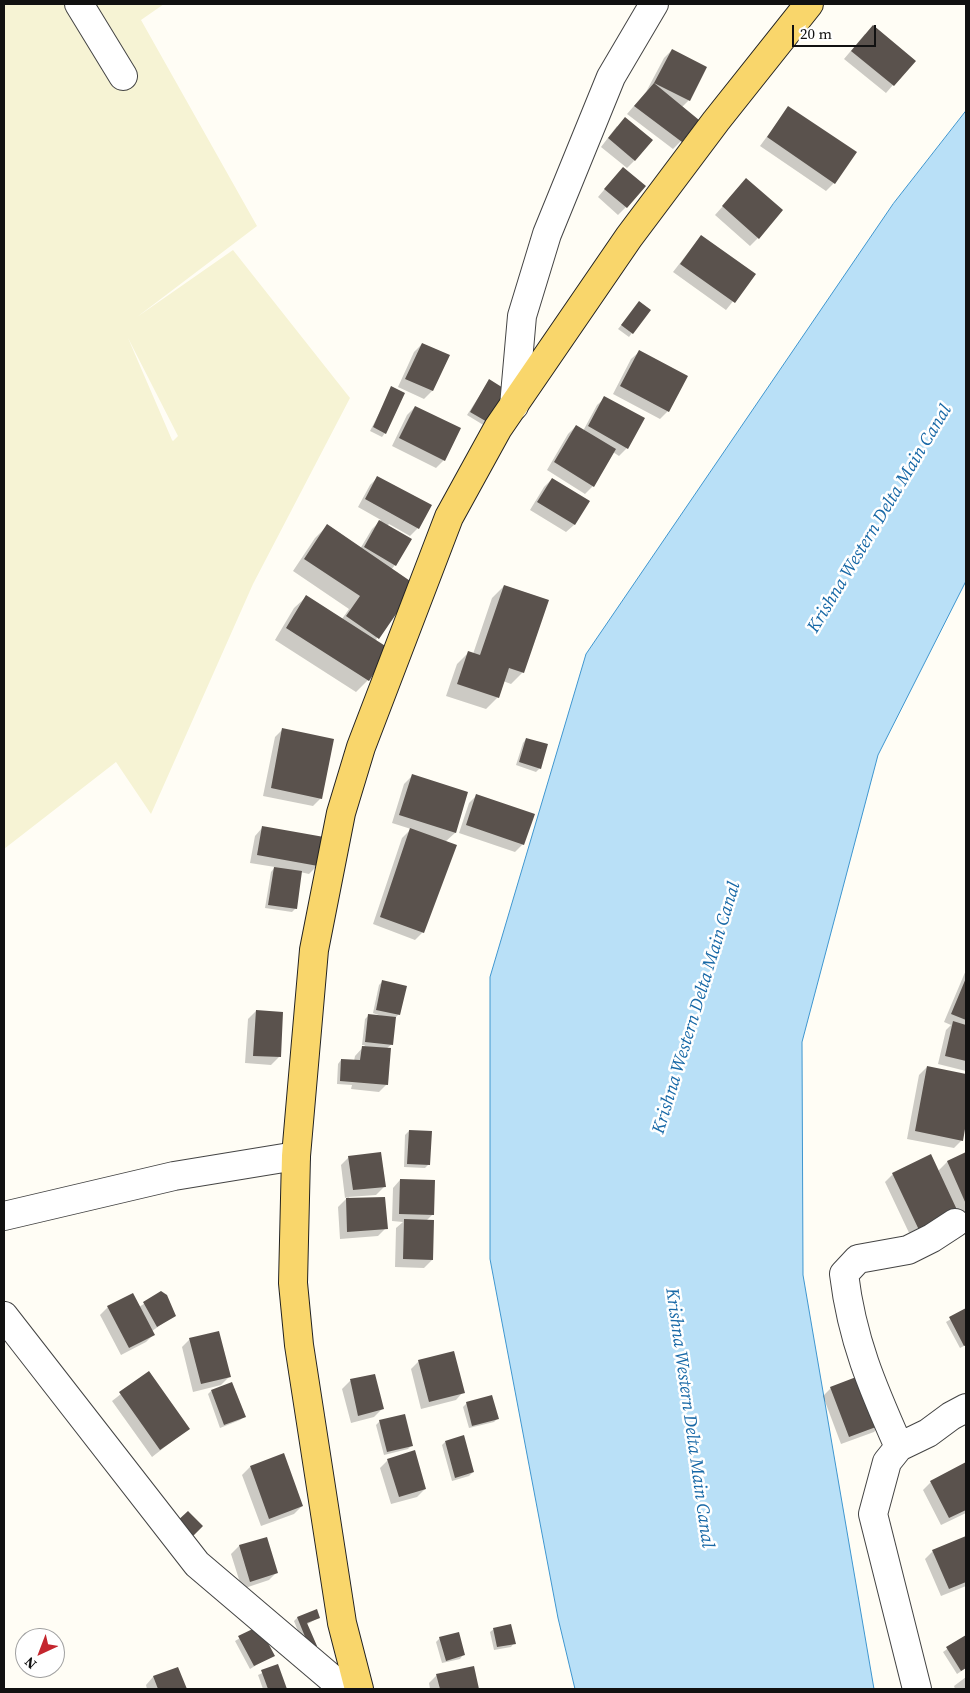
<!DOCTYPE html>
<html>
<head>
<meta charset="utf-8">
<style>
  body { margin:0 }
  #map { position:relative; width:970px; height:1693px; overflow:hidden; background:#fffdf5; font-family:"Source Serif 4",serif }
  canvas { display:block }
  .frame { position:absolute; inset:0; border:5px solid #111; pointer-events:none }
  .north { position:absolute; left:15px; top:1628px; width:50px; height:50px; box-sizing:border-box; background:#fff; border:1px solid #a0a0a0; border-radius:50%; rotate:223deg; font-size:14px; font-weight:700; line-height:20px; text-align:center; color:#111 }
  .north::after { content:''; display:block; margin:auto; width:18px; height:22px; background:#c4262e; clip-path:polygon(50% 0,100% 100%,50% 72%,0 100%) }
  .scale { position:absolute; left:792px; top:25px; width:84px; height:22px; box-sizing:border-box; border:2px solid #111; border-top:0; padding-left:6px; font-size:15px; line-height:18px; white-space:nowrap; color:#111; -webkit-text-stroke:4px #fff; paint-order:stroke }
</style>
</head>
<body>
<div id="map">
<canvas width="970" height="1693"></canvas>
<div class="frame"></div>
<div class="north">N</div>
<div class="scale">20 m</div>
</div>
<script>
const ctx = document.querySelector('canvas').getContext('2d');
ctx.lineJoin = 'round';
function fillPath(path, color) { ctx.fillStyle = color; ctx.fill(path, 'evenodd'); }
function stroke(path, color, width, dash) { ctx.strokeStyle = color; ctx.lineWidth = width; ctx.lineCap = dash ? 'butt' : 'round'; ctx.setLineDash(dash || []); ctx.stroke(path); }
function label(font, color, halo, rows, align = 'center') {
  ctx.font = font + ' "Source Serif 4",serif'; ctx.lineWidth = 5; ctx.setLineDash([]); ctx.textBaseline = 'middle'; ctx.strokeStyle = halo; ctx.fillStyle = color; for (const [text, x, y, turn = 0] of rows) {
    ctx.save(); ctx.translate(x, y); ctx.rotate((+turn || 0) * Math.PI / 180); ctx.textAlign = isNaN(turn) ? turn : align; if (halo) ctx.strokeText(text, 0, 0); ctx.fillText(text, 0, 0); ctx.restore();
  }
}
fillPath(new Path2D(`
  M4,4H164L141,20L257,226L137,317L233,250L350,398L253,584L151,814L116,762L4,849ZM128,338L178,436L173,441L172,440Z`), '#f6f3d4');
const water = new Path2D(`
  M966,111V581L878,755L802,1042L803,1275L874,1689H575L558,1618L490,1259V977L586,654L893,204Z`);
fillPath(water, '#b9e0f7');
stroke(water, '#3f96cf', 1);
fillPath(new Path2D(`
  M865,34L914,61L886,93L844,59Z
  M672,50L689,100L682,107L681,141L673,149L627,114L646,92L664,58Z
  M788,108L834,183L826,191L760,146Z
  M617,126L634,161L627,168L601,147Z
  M615,177L626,207L618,215L598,197Z
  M739,188L758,238L750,246L715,215Z
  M701,236L754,275L726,310L673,272Z
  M636,307L632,333L629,337L618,329Z
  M422,344L448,356L432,391L424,399L398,387L414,352Z
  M639,352L668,411L660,419L613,394L631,359Z
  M489,381L506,391L485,426L467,415Z
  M392,388L385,433L382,437L370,431Z
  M605,398L627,448L619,456L613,452L593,486L585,494L547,470L568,434L576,426L583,431L597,405Z
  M415,407L444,460L436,468L392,446L407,415Z
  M378,477L418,528L410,536L389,524L387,526L395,565L391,570L368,680L356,692L275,640L294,608L306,597L342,619L349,609L293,571L315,538L327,526L360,549L372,529L381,520L358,507L370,485Z
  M552,479L588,502L574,525L566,532L530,510L544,487Z
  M504,586L523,672L511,684L503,681L498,697L486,709L446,696L457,664L469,652L473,654L492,598Z
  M283,729L321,798L313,806L263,796L275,737Z
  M526,739L540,768L536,772L516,765L523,743Z
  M412,776L467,793L455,833L445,842L423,932L415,940L373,924L402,838L411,829L392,823L404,784Z
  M477,795L523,844L515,852L459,833L469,803Z
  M262,828L317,866L309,874L300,872L296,908L292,912L265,908L271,872L275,867L250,863L255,836Z
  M966,970V1071L938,1064L946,1030L951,1025L944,1022Z
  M383,981L399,1014L395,1018L392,1044L386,1049L387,1084L379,1092L351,1089L352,1085L337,1084L338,1064L341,1060L354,1061L355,1056L365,1045H362L365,1019L368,1016L384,1017L373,1013L379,985Z
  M256,1011L279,1057L271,1065L245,1063L248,1019Z
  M927,1067L966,1075V1116L962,1140L954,1148L907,1139L919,1075Z
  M409,1131L429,1164L425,1168L404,1167L405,1135Z
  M966,1154V1228L911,1237L885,1182L893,1174L938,1171L947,1162Z
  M349,1157L384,1187L376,1195L348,1197L386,1228L378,1236L340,1239L338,1207L348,1197L345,1198L341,1165Z
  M400,1180L433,1214L426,1221L432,1260L424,1268L395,1267L396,1228L403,1222L392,1221L393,1188Z
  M161,1293L175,1315L152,1331L154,1334L146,1342L121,1355L100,1315L108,1307H139Z
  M966,1310V1345L960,1348L946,1322Z
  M190,1339L229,1377L221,1385L193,1392L182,1347Z
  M419,1361L463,1392L456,1400L421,1409L411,1369Z
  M149,1372L188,1429L152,1457L112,1401Z
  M374,1375L382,1409L374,1417L351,1423L342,1389L350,1381Z
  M831,1388L882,1424L874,1432L841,1444L823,1396Z
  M211,1391L244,1417L240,1420L220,1428L208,1394Z
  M467,1403L497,1419L494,1422L469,1428L463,1407Z
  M380,1421L412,1445L408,1449L384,1455L376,1425Z
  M445,1442L473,1472L469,1476L452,1481L442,1445Z
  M388,1460L425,1489L417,1497L391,1504L380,1468Z
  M966,1463V1513L941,1525L923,1490L931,1482Z
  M250,1467L302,1506L294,1514L261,1526L242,1475Z
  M966,1537V1586L941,1596L925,1559L933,1551Z
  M266,1538L277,1572L269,1580L242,1589L231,1554L239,1546Z
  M297,1618H318L306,1625V1651L294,1621Z
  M259,1627L273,1655L250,1669L235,1641Z
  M494,1629L514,1643L511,1647L494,1650L490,1632Z
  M966,1636V1668L957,1674L943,1652Z
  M440,1638L463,1655L460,1659L442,1663L436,1642Z
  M277,1666L286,1689H263L258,1675Z
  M473,1667L478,1689H430L429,1683L437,1675Z
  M177,1668L186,1689H147L146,1685L153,1677Z
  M966,1677V1689H955L954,1686Z`), '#0003');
fillPath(new Path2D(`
  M873,25L916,61L894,86L851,51Z
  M672,49L707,67L690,101L654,83Z
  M654,83L699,120L682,142L634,106Z
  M788,106L857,152L835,184L767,137Z
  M625,117L653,140L635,161L608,138Z
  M623,167L646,186L627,208L604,189Z
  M746,178L783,210L759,239L722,206Z
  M701,235L756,274L735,303L680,264Z
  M639,301L651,310L633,334L621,325Z
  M422,343L450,355L433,391L405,379Z
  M639,350L688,376L669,412L620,386Z
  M489,379L508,391L489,423L470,412Z
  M391,386L405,393L386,434L373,427Z
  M604,396L645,418L628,449L588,426Z
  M415,406L461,428L445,461L399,438Z
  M576,425L616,449L594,487L554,462Z
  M377,476L432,505L419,529L365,499Z
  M552,478L590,501L575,525L537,502Z
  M379,520L412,539L396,566L364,547Z
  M327,524L416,585L379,639L346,616L360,596L304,559Z
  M504,585L549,600L524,673L509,668L499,698L457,684L468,651L480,655Z
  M306,595L390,649L369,681L286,628Z
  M282,728L334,739L322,799L271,788Z
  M526,738L548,744L541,769L519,762Z
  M412,774L468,792L456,833L399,815Z
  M476,794L535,814L524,845L466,825Z
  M262,826L324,837L318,866L257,855Z
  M410,828L457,845L424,933L380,917Z
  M274,867L302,871L297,909L268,905Z
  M966,978V1020L951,1014Z
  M382,980L407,986L400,1015L376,1010Z
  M256,1010L283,1012L281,1057L253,1056Z
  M368,1014L396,1017L393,1045L365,1042Z
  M953,1021L966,1025V1061L945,1056Z
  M362,1046L391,1048L388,1085L340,1081L341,1059L360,1060Z
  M927,1066L966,1074V1123L963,1141L915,1131Z
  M409,1130L432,1131L430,1165L407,1164Z
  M381,1152L386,1187L353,1190L348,1156Z
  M966,1152V1204L947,1161Z
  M931,1154L958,1212L919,1230L892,1173Z
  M400,1179L435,1180L434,1215L399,1214Z
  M385,1197L388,1229L347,1232L346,1198Z
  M404,1219L434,1220L433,1260L403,1259Z
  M161,1291L167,1295L176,1316L157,1327L143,1302Z
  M133,1293L155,1335L129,1348L107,1306Z
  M966,1308V1345L964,1346L949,1317Z
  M219,1331L231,1377L201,1384L189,1338Z
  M454,1351L465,1393L429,1402L418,1360Z
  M149,1371L190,1429L160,1450L119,1392Z
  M375,1374L384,1409L358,1416L350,1379Z
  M864,1374L884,1424L849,1437L830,1387Z
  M232,1382L246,1417L224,1425L211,1390Z
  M492,1395L499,1419L472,1426L466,1402Z
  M405,1414L413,1446L387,1452L379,1420Z
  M464,1435L474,1472L455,1478L445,1441Z
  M415,1450L426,1489L399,1497L387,1459Z
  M284,1453L303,1506L269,1519L250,1466Z
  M966,1462V1510L949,1518L930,1481Z
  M188,1511L203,1526L191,1538L175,1523Z
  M966,1536V1582L949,1589L932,1550Z
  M267,1537L278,1573L250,1582L239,1545Z
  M317,1609L320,1618L307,1623L317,1646L310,1649L297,1617Z
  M511,1624L516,1644L497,1647L493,1628Z
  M259,1626L275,1656L254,1666L238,1636Z
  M459,1632L465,1655L446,1661L439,1637Z
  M966,1635V1668L961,1671L946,1647Z
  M278,1664L287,1689H268L261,1670Z
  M474,1666L479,1689H440L436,1674Z
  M178,1667L187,1689H158L153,1676Z`), '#5a524d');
const minor = new Path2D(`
  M79,4L123,76
  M514,406L522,316L547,234L611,77L654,4
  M4,1216L174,1176L296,1156
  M4,1316L197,1564L344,1689
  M899,1447C872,1386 852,1340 844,1274L858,1259L908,1250L932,1238L955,1223
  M917,1689L873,1514L887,1462L899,1447L928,1433L951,1416L966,1408`);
const major = new Path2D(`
  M359,1689L342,1623L299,1345L293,1283L296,1156L314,950L341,813L361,747L449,517L498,428L629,237L716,121L809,4`);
stroke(minor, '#444', 30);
stroke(major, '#222', 30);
stroke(minor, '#fff', 28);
stroke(major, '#f9d66b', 28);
label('italic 18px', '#1768a6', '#fff', [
  ["Krishna Western Delta Main Canal",880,519,-59],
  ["Krishna Western Delta Main Canal",697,1008,-73],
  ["Krishna Western Delta Main Canal",689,1418,82]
]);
</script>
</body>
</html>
